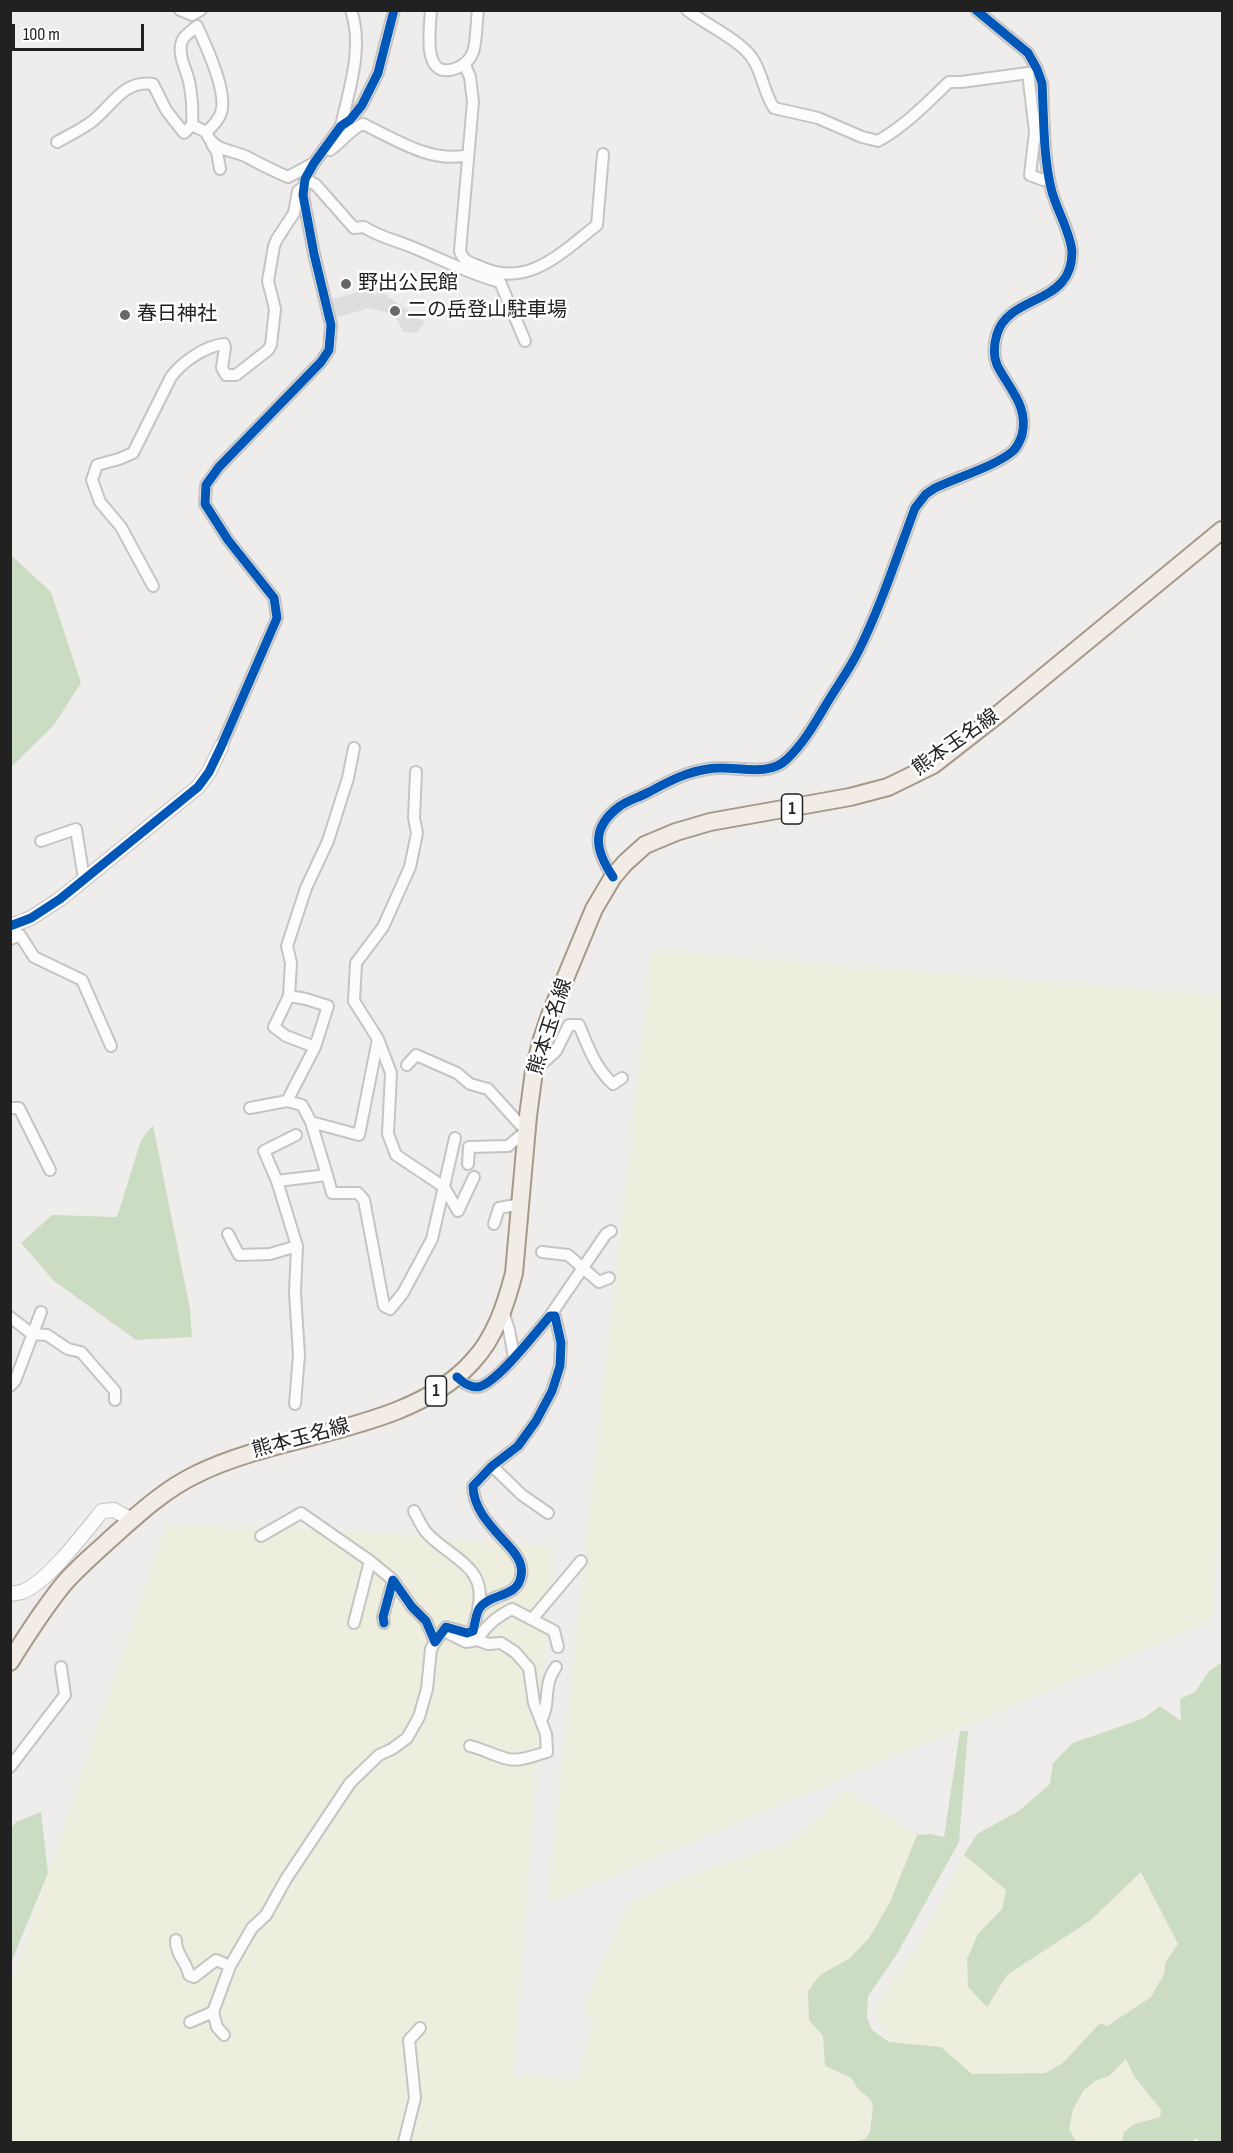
<!DOCTYPE html>
<html>
<head>
<meta charset="utf-8">
<style>
  body { margin:0 }
  #map { position:relative; width:1233px; height:2153px; overflow:hidden; background:#efedeb; font-family:"Sofia Sans Condensed",sans-serif }
  canvas { display:block }
  .frame { position:absolute; inset:0; border:12px solid #212121; pointer-events:none }
  .scale { position:absolute; left:12px; top:24px; width:132px; height:27px; box-sizing:border-box; border:3px solid #212121; border-top:0; padding-left:8px; font-size:18px; line-height:21px; white-space:nowrap; color:#212121; -webkit-text-stroke:4px #fff; paint-order:stroke }
</style>
</head>
<body>
<div id="map">
<canvas width="1233" height="2153"></canvas>
<div class="frame"></div>
<div class="scale">100 m</div>
</div>
<script>
const ctx = document.querySelector('canvas').getContext('2d');
ctx.lineJoin = 'round';
function fillPath(path, color) { ctx.fillStyle = color; ctx.fill(path, 'evenodd'); }
function stroke(path, color, width, dash) { ctx.strokeStyle = color; ctx.lineWidth = width; ctx.lineCap = dash ? 'butt' : 'round'; ctx.setLineDash(dash || []); ctx.stroke(path); }
function label(font, color, halo, rows, align = 'center') {
  ctx.font = font + ' "Sofia Sans Condensed","Noto Sans JP",sans-serif'; ctx.lineWidth = 5; ctx.setLineDash([]); ctx.textBaseline = 'middle'; ctx.strokeStyle = halo; ctx.fillStyle = color; for (const [text, x, y, turn = 0] of rows) {
    ctx.save(); ctx.translate(x, y); ctx.rotate((+turn || 0) * Math.PI / 180); ctx.textAlign = isNaN(turn) ? turn : align; if (halo) ctx.strokeText(text, 0, 0); ctx.fillText(text, 0, 0); ctx.restore();
  }
}
fillPath(new Path2D(`
  M652,950L1222,996V1463L1212,1621L547,1904Z
  M166,1525L324,1529L553,1547L513,2076L526,2074L577,2082L593,2019L583,2010L628,1903L697,1872L781,1846L816,1821L844,1789L917,1835L890,1902L869,1938L850,1958L820,1975L809,2020L823,2036L825,2066L851,2078L858,2089L870,2098L873,2106L870,2132L866,2138L857,2142H11V1984Z
  M964,1855L1006,1890L1002,1909L978,1934L987,2006L1007,1975L1091,1920L1141,1872L1178,1944L1166,1961L1164,1974L1151,1997L1106,2026L1100,2023L1063,2063L1044,2073L972,2074L941,2047L889,2042L873,2009L920,1941Z
  M1126,2059L1134,2076L1161,2110L1160,2117L1134,2124L1124,2132L1122,2142H1076L1069,2130L1073,2108L1084,2090L1095,2081L1109,2076Z`), '#eeeedf');
fillPath(new Path2D(`
  M11,555L51,592L81,683L54,725L11,767Z
  M153,1125L190,1309L192,1337L136,1340L54,1281L21,1243L52,1215L117,1217L141,1140Z
  M1222,1662V2142H1200L1196,2138L1191,2142H1122L1124,2132L1134,2124L1160,2117L1161,2110L1134,2076L1126,2059L1109,2076L1095,2081L1084,2090L1073,2109L1069,2129L1076,2142H857L866,2138L870,2132L873,2106L870,2099L858,2089L851,2078L825,2066L823,2036L809,2020L808,1991L820,1975L850,1958L869,1938L890,1902L917,1835L931,1834L944,1837L960,1731H968L959,1842L897,1954L868,1996L867,2017L872,2030L889,2042L941,2047L972,2074L1045,2073L1063,2063L1100,2023L1107,2026L1151,1997L1164,1974L1166,1961L1178,1944L1141,1872L1091,1920L1007,1975L987,2007L968,1987L967,1959L978,1934L1002,1909L1006,1890L964,1855L977,1834L1019,1811L1050,1784L1053,1763L1073,1743L1144,1718L1160,1706L1181,1721L1180,1699L1195,1692L1209,1671Z
  M41,1812L48,1873L11,1963V1828L16,1822Z`), '#ccdcc2');
fillPath(new Path2D(`
  M369,289L375,295L380,291L425,322L416,333L403,332L395,315L369,308L335,318L329,300Z`), '#dfdede');
const minor = new Path2D(`
  M180,10L192,15L201,10
  M431,10C430,29 421,82 457,68C464,65 470,60 473,52C477,40 476,24 478,10
  M687,10C706,25 743,41 754,61C763,76 764,93 774,108L818,118L862,137L878,141C905,126 927,103 949,82H961L1028,73L1035,132L1030,175L1043,180L1049,178
  M465,65L470,77L473,102L460,251C463,262 472,263 481,267C528,289 562,252 597,225L603,154
  M192,125C193,110 192,96 189,81C186,69 176,52 183,39C186,34 193,30 197,26C206,46 228,92 221,113C218,121 212,127 206,132
  M341,126C349,89 364,47 351,10
  M57,142C68,136 80,130 90,123C111,108 123,79 153,84L166,110L184,133L192,125L206,132C214,153 234,149 249,158C262,165 274,171 288,177L314,163
  M212,144L217,152L220,169
  M325,148L330,150C342,142 350,129 363,124C395,139 432,164 468,155
  M305,179L316,185L354,228L364,227C379,237 395,240 412,247C441,259 470,274 500,282L525,341
  M153,586L121,527L100,502L92,480L97,465L119,459L133,453L171,377C182,362 205,346 224,344L225,347L222,368L226,375H236L268,350L271,345L275,309L268,281L274,246L277,239L294,213L298,191L302,188
  M221,747L277,618L274,598L228,540L205,504L206,485L219,467L321,362L329,350L331,325L314,254L303,195L305,179L314,163L341,126L350,120L362,105L378,73L394,10
  M41,841L76,829L84,879
  M613,877C595,850 590,828 620,806C629,800 640,797 649,792C668,782 686,772 708,769C733,764 767,779 787,759C804,743 815,723 827,703C837,686 849,670 858,652C881,606 897,556 915,508L926,494L935,488C958,477 996,466 1013,451C1017,447 1020,441 1022,435C1029,406 1009,389 997,365C993,355 994,344 997,334C1006,304 1044,303 1062,282C1069,274 1072,263 1072,252C1071,234 1057,210 1052,192C1043,158 1044,119 1042,83L1037,69L1028,53L976,10
  M10,939L20,935L34,957L82,980L111,1046
  M289,996L291,963L287,946L306,888L328,841L348,778L354,748
  M378,1039L391,1073L388,1134L396,1155L444,1187L458,1211L474,1177
  M407,1065L416,1055L457,1073L470,1084L488,1089L526,1131L508,1146L469,1147L468,1164
  M534,1071L556,1051L569,1025H579C587,1045 596,1069 613,1084L622,1078
  M287,1101L315,1047L286,1036L274,1027L289,996L306,999L328,1006L315,1047
  M10,1108H19L50,1170
  M250,1108L287,1101L302,1105L311,1122
  M327,1175L311,1122L359,1135L378,1039L354,1001L356,963L383,927L410,867L417,833L414,818L416,772
  M277,1181L327,1175L332,1193H358L364,1200L384,1306L390,1309L403,1293L432,1239L455,1138
  M494,1224L499,1208L521,1204
  M228,1234L239,1255L270,1254L297,1246
  M542,1252L568,1255L599,1282L609,1278
  M503,1311L509,1330L514,1357
  M550,1316L606,1234L611,1231
  M10,1317L32,1334L47,1335L68,1349L81,1352L115,1391V1400
  M10,1386L15,1381L41,1312
  M295,1404L299,1355L295,1293L297,1246L277,1181L264,1151L296,1135
  M492,1466L522,1495L548,1513
  M414,1511C418,1518 421,1526 426,1532C449,1558 489,1566 478,1609
  M261,1536L301,1513L370,1561
  M533,1618L581,1561
  M354,1623L370,1561L393,1580
  M384,1623L383,1617L393,1580L412,1607L426,1621L435,1642L446,1627L467,1633L473,1631C475,1624 476,1614 479,1609C489,1593 518,1598 521,1576C523,1566 519,1559 513,1551C497,1532 473,1512 473,1486L492,1466L518,1446L536,1421L552,1391L560,1366L561,1343L555,1316H550C537,1331 494,1387 477,1387C468,1387 463,1382 457,1377
  M450,1634L466,1642L477,1640C487,1625 496,1617 512,1609L554,1631L558,1647
  M541,1720C551,1705 542,1685 556,1667
  M470,1746C483,1749 495,1756 508,1759C520,1762 535,1755 547,1752L546,1734L534,1703L529,1668L515,1652L501,1643L488,1644L477,1640
  M10,1767L65,1695L61,1667
  M176,1940C175,1954 187,1962 189,1975L194,1977L216,1960L230,1966L252,1928L266,1915L286,1879L350,1783L379,1755L392,1749L407,1738L419,1717L427,1689L431,1649L435,1642
  M213,2012L217,2027L224,2035
  M190,2022L213,2012L230,1966
  M404,2142L415,2098L409,2040L420,2028`);
const tertiary = new Path2D(`
  M10,926L31,918L60,899L198,787L209,772L221,747
  M10,1594C15,1593 20,1593 24,1591C49,1580 85,1532 102,1511L114,1510L132,1520`);
const primary = new Path2D(`
  M10,1662C26,1636 43,1610 62,1586C75,1570 92,1556 107,1542C135,1517 163,1490 197,1474C281,1432 409,1432 472,1362C495,1338 506,1304 514,1273L528,1116L534,1071L541,1042L550,1015L594,909L613,877L625,863L645,845L676,832L710,822L850,797L888,787L933,765L1001,712L1222,530`);
stroke(minor, '#c5c4c3', 14);
stroke(tertiary, '#c5c4c3', 16);
stroke(primary, '#a59988', 20);
stroke(minor, '#fdfcfc', 10);
stroke(tertiary, '#fdfcfc', 14);
stroke(primary, '#f2ece7', 16);
stroke(new Path2D(`
  M613,877C595,850 590,828 620,806C629,800 640,797 649,792C668,782 686,772 708,769C733,764 767,779 787,759C804,743 815,723 827,703C837,686 849,670 858,652C881,606 897,556 915,508L926,494L935,488C958,477 996,466 1013,451C1017,447 1020,441 1022,435C1029,406 1009,389 997,365C993,355 994,344 997,334C1006,304 1044,303 1062,282C1069,274 1072,263 1072,252C1071,234 1057,210 1052,192C1043,158 1044,119 1042,83L1037,69L1028,53L976,10
  M10,926L31,918L60,899L198,787L209,772L221,747L277,618L274,598L228,540L205,504L206,485L219,467L321,362L329,350L331,325L314,254L303,195L305,179L314,163L341,126L350,120L362,105L378,73L394,10
  M384,1623L383,1617L393,1580L412,1607L426,1621L435,1642L446,1627L467,1633L473,1631C475,1624 476,1614 479,1609C489,1593 518,1598 521,1576C523,1566 519,1559 513,1551C497,1532 473,1512 473,1486L492,1466L518,1446L536,1421L552,1391L560,1366L561,1343L555,1316H550C537,1331 494,1387 477,1387C468,1387 463,1382 457,1377`), '#0057b8', 9);
for (const [x, y, r, color] of [
  [346,284,6,"#696868"],
  [395,311,6,"#696868"],
  [125,315,6,"#696868"]
]) { const dot = new Path2D(); dot.arc(x, y, r, 0, 2 * Math.PI); ctx.fillStyle = color; ctx.fill(dot); stroke(dot, '#fff', 2); }
for (const [x, y, w] of [
  [792,809,21],
  [436,1391,21]
]) { const box = new Path2D(); box.roundRect(x - w / 2, y - 15, w, 30, 4.5); ctx.fillStyle = '#fff'; ctx.fill(box); stroke(box, '#212121', 1.5); }
label('bold 18px', '#212121', null, [
  ["1",792,809],
  ["1",436,1391]
]);
label('20px', '#212121', '#fff', [
  ["野出公民館",358,284],
  ["二の岳登山駐車場",407,311],
  ["春日神社",137,315]
], 'left');
label('20px', '#212121', '#fff', [
  ["熊本玉名線",956,743,-35],
  ["熊本玉名線",551,1027,-72],
  ["熊本玉名線",301,1439,-15]
]);
</script>
</body>
</html>
